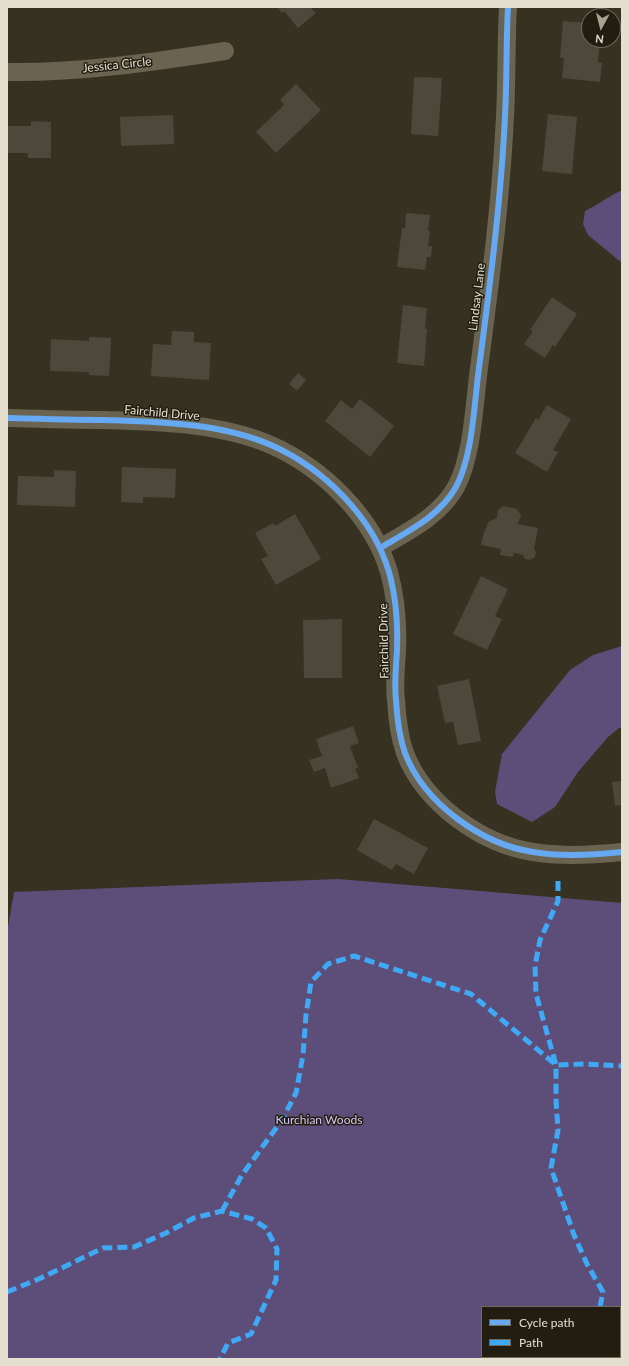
<!DOCTYPE html>
<html>
<head>
<meta charset="utf-8">
<style>
  body { margin:0 }
  #map { position:relative; width:629px; height:1366px; overflow:hidden; background:#373122; font-family:Lato,sans-serif }
  canvas { display:block }
  .frame { position:absolute; inset:0; border:8px solid #e5dfcf; pointer-events:none }
  .legend { position:absolute; left:481px; top:1306px; width:140px; height:52px; box-sizing:border-box; background:#221d11; border:1px solid #706b5d; margin:0; padding:5px 7px; list-style:none; font-size:12px; color:#e5dfcf }
  .legend li { display:flex; align-items:center; gap:8px; height:20px }
  .legend b { width:20px; border:1px solid #706b5d }
  .north { position:absolute; left:581px; top:8px; width:40px; height:40px; box-sizing:border-box; background:#221d11; border:1px solid #706b5d; border-radius:50%; rotate:187deg; font-size:11px; font-weight:700; line-height:16px; text-align:center; color:#e5dfcf }
  .north::after { content:''; display:block; margin:auto; width:14px; height:18px; background:#a8a292; clip-path:polygon(50% 0,100% 100%,50% 72%,0 100%) }
</style>
</head>
<body>
<div id="map">
<canvas width="629" height="1366"></canvas>
<div class="frame"></div>
<ul class="legend">
<li><b style="height:5px;background:#66a8f1"></b>Cycle path</li>
<li><b style="height:5px;background:#3fa9f5"></b>Path</li>
</ul>
<div class="north">N</div>
</div>
<script>
const ctx = document.querySelector('canvas').getContext('2d');
ctx.lineJoin = 'round';
function fillPath(path, color) { ctx.fillStyle = color; ctx.fill(path, 'evenodd'); }
function stroke(path, color, width, dash) { ctx.strokeStyle = color; ctx.lineWidth = width; ctx.lineCap = dash ? 'butt' : 'round'; ctx.setLineDash(dash || []); ctx.stroke(path); }
function label(font, color, halo, rows, align = 'center') {
  ctx.font = font + ' Lato,sans-serif'; ctx.lineWidth = 3; ctx.setLineDash([]); ctx.textBaseline = 'middle'; ctx.strokeStyle = halo; ctx.fillStyle = color; for (const [text, x, y, turn = 0] of rows) {
    ctx.save(); ctx.translate(x, y); ctx.rotate((+turn || 0) * Math.PI / 180); ctx.textAlign = isNaN(turn) ? turn : align; if (halo) ctx.strokeText(text, 0, 0); ctx.fillText(text, 0, 0); ctx.restore();
  }
}
fillPath(new Path2D(`
  M622,190V263L588,235L583,224L585,211C598,205 609,196 622,190Z
  M622,646V728H619L608,737L578,772L555,807L532,822L497,804L495,792L502,754L570,670L593,655Z
  M338,879L622,903V1359H7V932L14,892ZM482,1307H620V1357H482Z`), '#5c4e78');
fillPath(new Path2D(`
  M277,7H310L316,13L298,28L284,11L282,13Z
  M563,21L589,23V40H600L598,62L602,63L600,82L562,78L564,58H560Z
  M414,77L442,78L438,136L411,134Z
  M296,84L321,110L276,153L256,132L284,105L280,100Z
  M548,114L577,117L572,174L542,171Z
  M173,115L174,144L121,146L120,117Z
  M31,121L51,122V158H28V153H7V126H31Z
  M406,213L430,215L428,231H430L428,246H432L431,257H427L425,270L397,267L402,228H405Z
  M552,297L577,314L555,347L553,345L545,358L524,344L533,331L530,330Z
  M403,305L427,308L425,329H427L424,366L397,363Z
  M172,331L194,332V342L211,343L209,380L151,376L153,344L171,345Z
  M89,337L111,338L109,376L89,375V372L50,371L51,339L89,341Z
  M298,373L306,380L297,391L289,384Z
  M360,399L394,426L370,457L325,421L341,400L352,409Z
  M547,405L571,419L553,450L558,452L547,472L515,453L536,418L538,420Z
  M122,467L176,469L175,498L143,497V503L121,502Z
  M54,470L76,471L75,507L17,505L18,476L54,477Z
  M504,506L517,509L521,515L518,524L538,528L534,549L536,552L535,557L530,560L525,559L523,555L514,553L513,557L500,555L501,549L481,545L485,529H486L488,522L497,518L498,510Z
  M295,514L321,559L276,585L261,559L268,556L255,533L273,523L275,526Z
  M481,576L508,589L495,616L502,619L487,650L453,634Z
  M342,619V678H304L303,620Z
  M469,679L481,741L458,745L453,722L445,723L437,686Z
  M353,726L359,743L350,746L358,768L355,769L359,778L331,788L325,768L314,772L309,760L322,756L316,739Z
  M622,781V805L615,806L612,782Z
  M374,819L428,848L414,874L396,864L392,870L357,850Z`), '#4d483c');
stroke(new Path2D(`
  M7,72C80,73 153,62 225,51
  M7,418C40,419 72,420 105,420C160,422 220,423 271,445C323,468 373,517 389,572C396,597 398,625 397,651C396,668 394,684 396,700C397,718 399,736 405,753C424,803 481,844 533,852C562,857 593,855 622,852
  M380,548C408,531 439,517 456,487C473,455 474,404 479,368C490,285 501,200 505,116C507,80 506,43 508,7`), '#6a634f', 18);
stroke(new Path2D(`
  M558,881V901L540,940L535,966L536,994L556,1065V1100L558,1130L551,1168L574,1235L587,1264L603,1292L600,1307
  M222,1211L242,1175L282,1120L296,1093L303,1055L306,1015L311,982L328,964L354,956L471,994L556,1065L584,1064L622,1066
  M7,1292L41,1278L103,1248L134,1247L166,1233L194,1218L222,1211L252,1219L266,1228L277,1249L276,1280L251,1334L228,1343L220,1359
  M579,1359L580,1357`), '#3fa9f5', 5, [10, 5]);
stroke(new Path2D(`
  M7,418C40,419 72,420 105,420C160,422 220,423 271,445C323,468 373,517 389,572C396,597 398,625 397,651C396,668 394,684 396,700C397,718 399,736 405,753C424,803 481,844 533,852C562,857 593,855 622,852
  M380,548C408,531 439,517 456,487C473,455 474,404 479,368C490,285 501,200 505,116C507,80 506,43 508,7`), '#66a8f1', 6);
label('12px', '#e5dfcf', '#221d11', [
  ["Jessica Circle",117,65,-6],
  ["Lindsay Lane",477,297,-83],
  ["Fairchild Drive",162,413,5],
  ["Fairchild Drive",384,641,-91]
]);
label('12px', '#d2c7f3', '#221d11', [
  ["Kurchian Woods",319,1120]
]);
</script>
</body>
</html>
